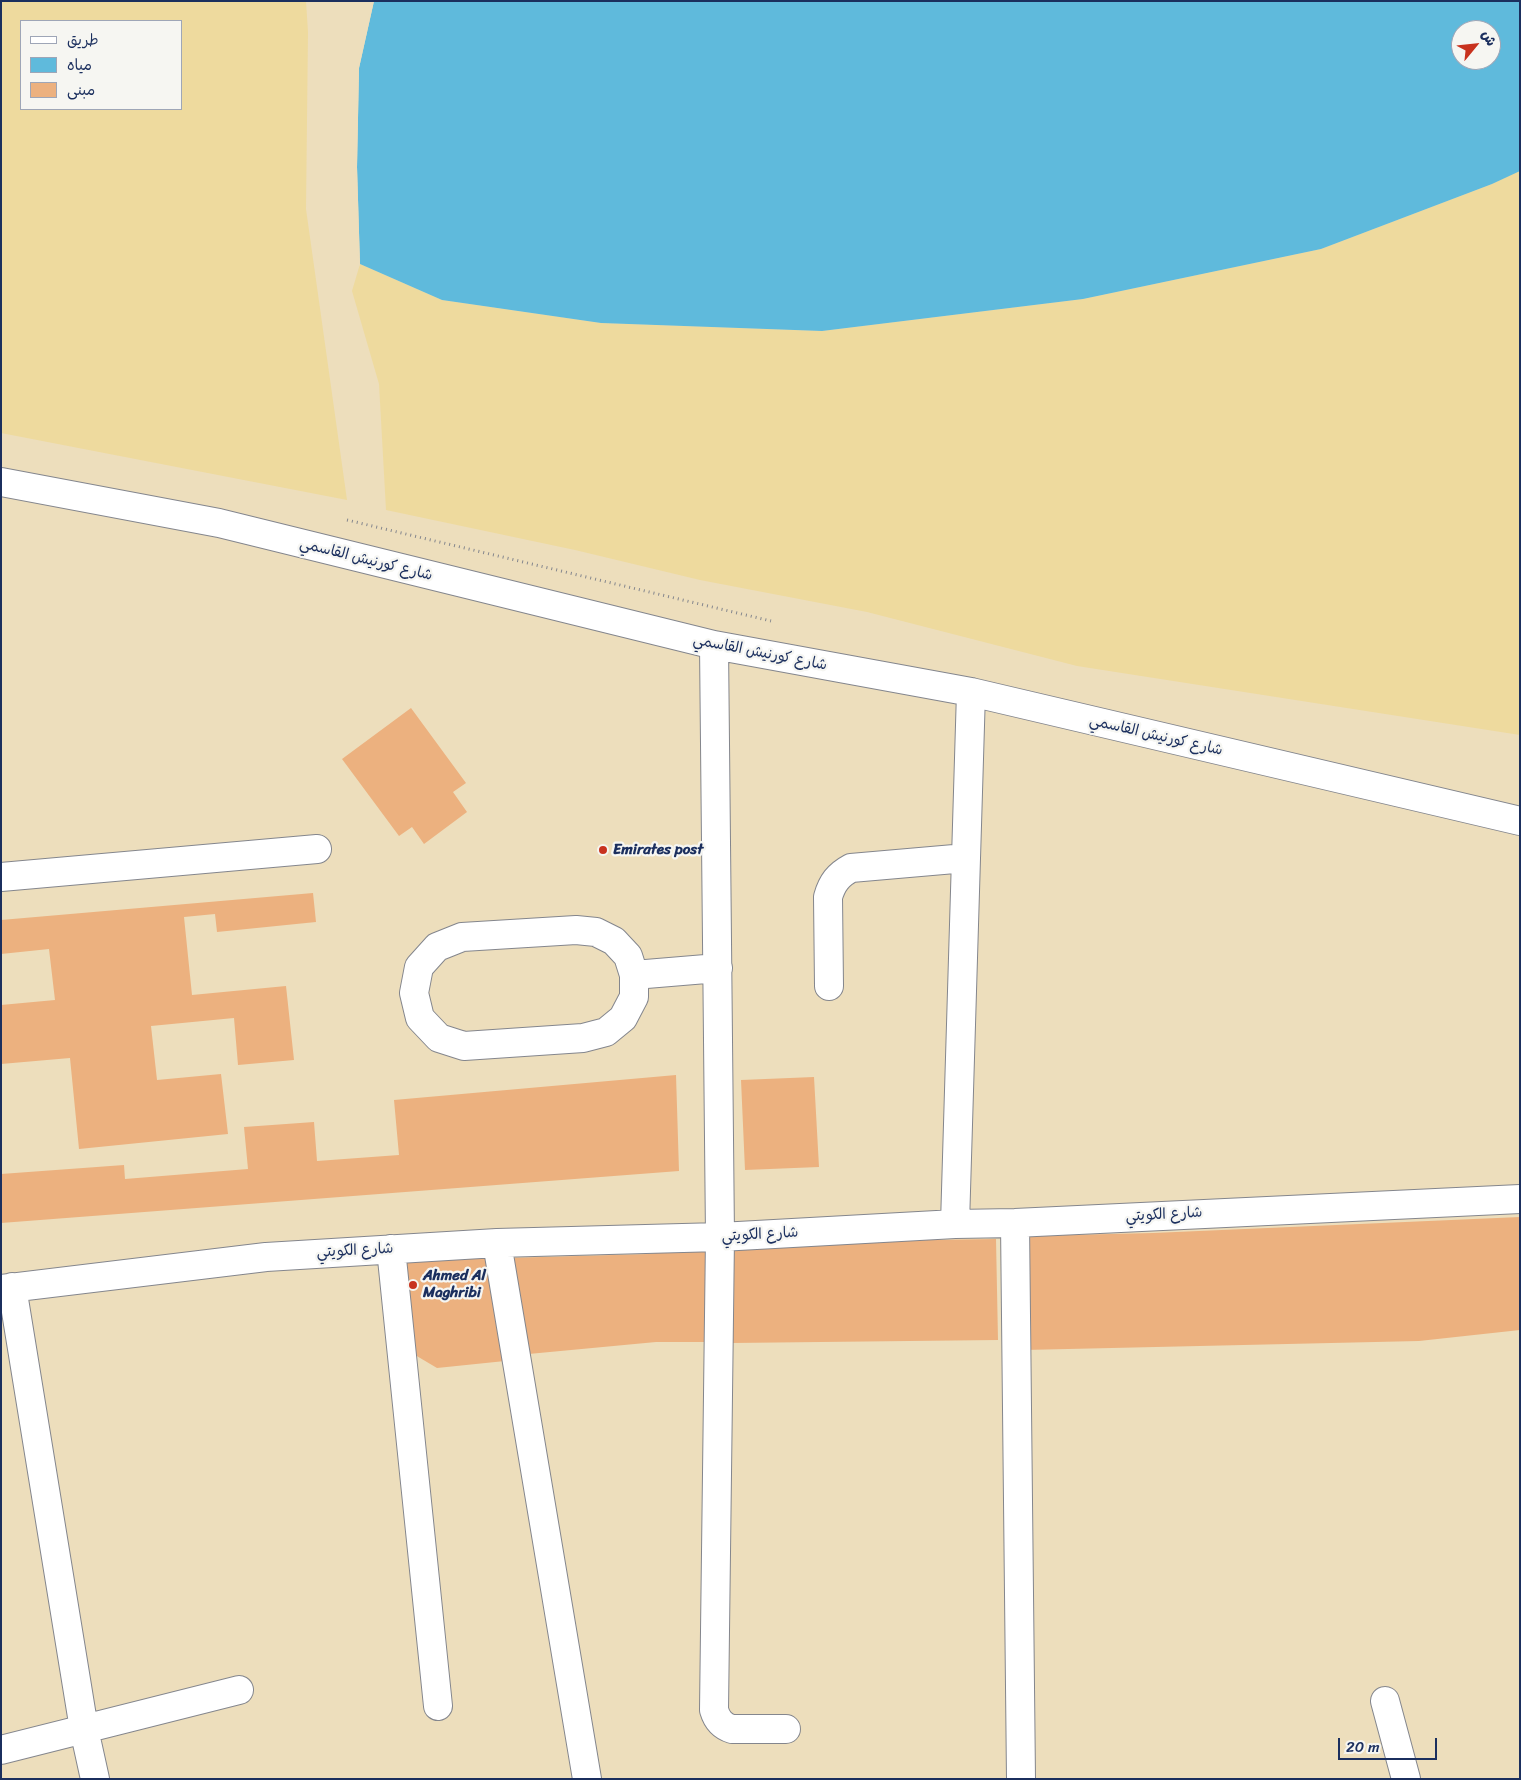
<!DOCTYPE html>
<html>
<head>
<meta charset="utf-8">
<style>
  body { margin:0 }
  #map { position:relative; width:1521px; height:1780px; overflow:hidden; background:#eddebc; font-family:Sriracha,"Playpen Sans Arabic",sans-serif }
  canvas { display:block }
  .frame { position:absolute; inset:0; border:2px solid #1b2f5e; pointer-events:none }
  .legend { position:absolute; left:20px; top:20px; width:162px; height:90px; box-sizing:border-box; background:#f6f6f2; border:1px solid #9ea6b7; margin:0; padding:6px 9px; list-style:none; font-size:15px; color:#1b2f5e }
  .legend li { display:flex; align-items:center; gap:10px; height:25px }
  .legend b { width:25px; border:1px solid #9ea6b7 }
  .north { position:absolute; left:1451px; top:20px; width:50px; height:50px; box-sizing:border-box; background:#f6f6f2; border:1px solid #9ea6b7; border-radius:50%; rotate:62deg; font-size:14px; font-weight:700; line-height:20px; text-align:center; color:#1b2f5e }
  .north::after { content:''; display:block; margin:auto; width:18px; height:22px; background:#c8321e; clip-path:polygon(50% 0,100% 100%,50% 72%,0 100%) }
  .scale { position:absolute; left:1338px; top:1738px; width:99px; height:22px; box-sizing:border-box; border:2px solid #1b2f5e; border-top:0; padding-left:6px; font-size:15px; line-height:18px; white-space:nowrap; color:#1b2f5e; -webkit-text-stroke:4px #f6f6f2; paint-order:stroke }
</style>
</head>
<body>
<div id="map">
<canvas width="1521" height="1780"></canvas>
<div class="frame"></div>
<ul class="legend">
<li><b style="height:6px;background:#fff"></b>طريق</li>
<li><b style="height:14px;background:#5fbadc"></b>مياه</li>
<li><b style="height:14px;background:#ecb17f"></b>مبنى</li>
</ul>
<div class="north">ش</div>
<div class="scale">20 m</div>
</div>
<script>
const ctx = document.querySelector('canvas').getContext('2d');
ctx.lineJoin = 'round';
function fillPath(path, color) { ctx.fillStyle = color; ctx.fill(path, 'evenodd'); }
function stroke(path, color, width, dash) { ctx.strokeStyle = color; ctx.lineWidth = width; ctx.lineCap = dash ? 'butt' : 'round'; ctx.setLineDash(dash || []); ctx.stroke(path); }
function label(font, color, halo, rows, align = 'center') {
  ctx.font = font + ' Sriracha,"Playpen Sans Arabic",sans-serif'; ctx.lineWidth = 4.5; ctx.setLineDash([]); ctx.textBaseline = 'middle'; ctx.strokeStyle = halo; ctx.fillStyle = color; for (const [text, x, y, turn = 0] of rows) {
    ctx.save(); ctx.translate(x, y); ctx.rotate((+turn || 0) * Math.PI / 180); ctx.textAlign = isNaN(turn) ? turn : align; if (halo) ctx.strokeText(text, 0, 0); ctx.fillText(text, 0, 0); ctx.restore();
  }
}
fillPath(new Path2D(`
  M1,1H306L308,32L306,209L347,500L1,433ZM21,21H181V109H21Z
  M1520,170V735L1077,666L867,612L700,580L575,550L386,510L379,384L352,291L360,264L442,300L601,323L822,331L1083,299L1321,249L1492,184Z`), '#eeda9e');
fillPath(new Path2D(`
  M374,1H1520V171L1492,184L1321,249L1083,299L822,331L601,323L442,300L360,264L357,167L359,68ZM1461,30H1491V60H1461Z`), '#5fbadc');
fillPath(new Path2D(`
  M371,1H374L359,68L357,167L360,266L358,264L355,167L357,68Z`), '#eddebc');
fillPath(new Path2D(`
  M411,708L466,783L453,792L467,812L424,844L412,827L399,836L342,759Z
  M313,893L316,922L217,932L215,914L184,917L192,995L286,986L294,1060L238,1065L234,1018L151,1026L157,1080L221,1074L228,1134L79,1149L70,1058L1,1064V1005L55,1000L49,949L1,954V920Z
  M676,1075L679,1171L1,1223V1174L124,1165L125,1179L248,1169L244,1127L314,1122L317,1161L399,1155L394,1100Z
  M814,1077L819,1167L745,1170L741,1080Z
  M1520,1217V1330L1419,1341L1024,1350V1236L1153,1233Z
  M996,1239L998,1340L732,1343L730,1243Z
  M712,1245L711,1342H656L518,1355L506,1258L649,1254Z
  M488,1249L505,1361L437,1368L410,1352L400,1256Z`), '#ecb17f');
const minor = new Path2D(`
  M1,482L219,523L714,645L971,692L1520,821
  M714,645L720,1237L714,1710C717,1720 722,1726 732,1729H786
  M1,877L317,849
  M576,930L596,932L614,941L628,956L634,975V997L623,1018L606,1032L583,1038L464,1046L439,1038L420,1018L414,993L419,967L437,947L462,937Z
  M634,975L718,968
  M829,986L828,897C832,883 838,875 851,868L966,858
  M1015,1223L1021,1779
  M955,1224L971,692
  M497,1243L587,1779
  M391,1249L438,1706
  M12,1287L84,1729L95,1779
  M1,1289L266,1257L497,1243L720,1237L955,1224L1015,1223L1520,1199
  M1385,1701L1406,1779
  M1,1750L239,1690`);
stroke(minor, '#84868d', 30);
stroke(new Path2D(`
  M347,520L771,621`), '#84868d', 3, [1, 4]);
stroke(minor, '#fff', 28);
for (const [x, y, r, color] of [
  [603,850,5,"#c8321e"],
  [413,1285,5,"#c8321e"]
]) { const dot = new Path2D(); dot.arc(x, y, r, 0, 2 * Math.PI); ctx.fillStyle = color; ctx.fill(dot); stroke(dot, '#f6f6f2', 2); }
label('15px', '#1b2f5e', '#f6f6f2', [
  ["شارع كورنيش القاسمي",366,560,14],
  ["شارع كورنيش القاسمي",760,653,11],
  ["شارع كورنيش القاسمي",1156,736,13],
  ["شارع الكويتي",1164,1215,-3],
  ["شارع الكويتي",760,1235,-3],
  ["شارع الكويتي",355,1251,-3]
]);
label('bold 15px', '#1b2f5e', '#f6f6f2', [
  ["Emirates post",613,850],
  ["Ahmed Al",423,1276],
  ["Maghribi",423,1293]
], 'left');
</script>
</body>
</html>
